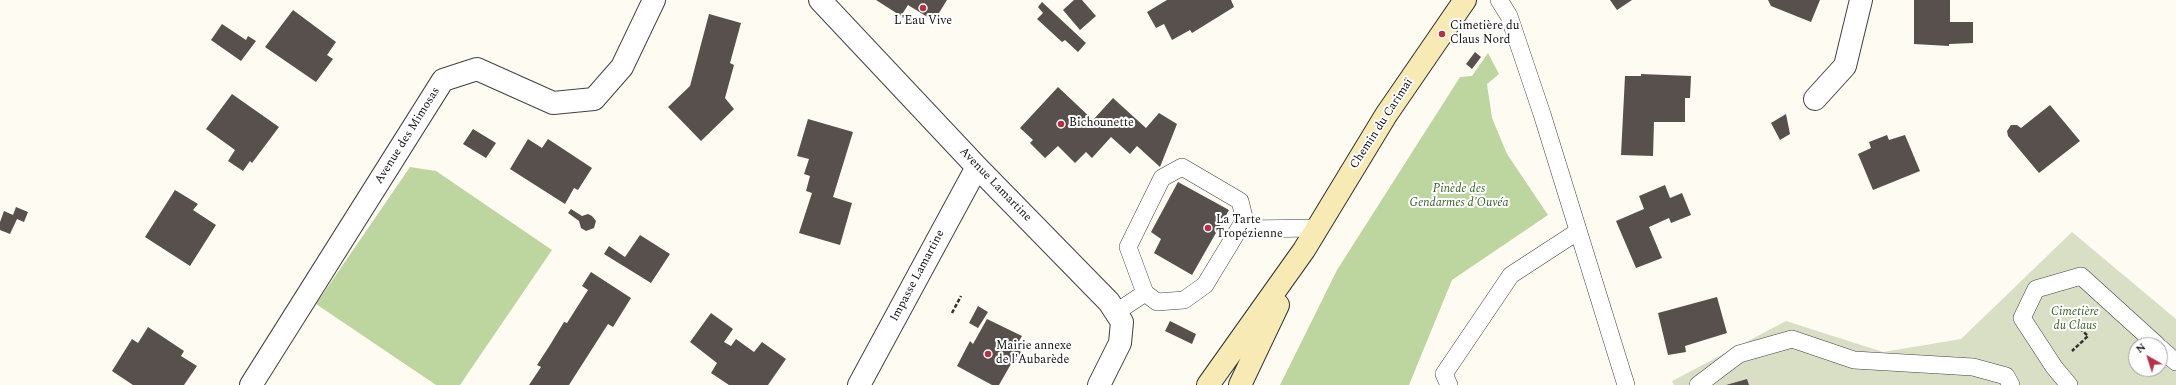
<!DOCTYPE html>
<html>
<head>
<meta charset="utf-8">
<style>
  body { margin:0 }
  #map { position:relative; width:2176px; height:385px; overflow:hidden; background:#fefbf3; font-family:Spectral,serif }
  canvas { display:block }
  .north { position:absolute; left:2128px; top:337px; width:40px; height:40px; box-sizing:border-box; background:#fff; border:1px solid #9f9f9f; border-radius:50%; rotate:321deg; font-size:11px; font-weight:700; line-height:16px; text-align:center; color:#0f0f0f }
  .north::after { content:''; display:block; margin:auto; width:14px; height:18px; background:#b43245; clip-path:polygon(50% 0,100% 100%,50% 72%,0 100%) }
</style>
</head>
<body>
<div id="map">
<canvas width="2176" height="385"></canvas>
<div class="north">N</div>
</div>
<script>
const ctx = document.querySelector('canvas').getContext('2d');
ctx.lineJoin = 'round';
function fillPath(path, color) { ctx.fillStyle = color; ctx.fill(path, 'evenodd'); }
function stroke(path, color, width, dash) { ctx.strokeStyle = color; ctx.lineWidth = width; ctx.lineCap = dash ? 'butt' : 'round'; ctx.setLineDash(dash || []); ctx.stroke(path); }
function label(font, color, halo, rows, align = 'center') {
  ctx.font = font + ' Spectral,serif'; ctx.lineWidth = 4; ctx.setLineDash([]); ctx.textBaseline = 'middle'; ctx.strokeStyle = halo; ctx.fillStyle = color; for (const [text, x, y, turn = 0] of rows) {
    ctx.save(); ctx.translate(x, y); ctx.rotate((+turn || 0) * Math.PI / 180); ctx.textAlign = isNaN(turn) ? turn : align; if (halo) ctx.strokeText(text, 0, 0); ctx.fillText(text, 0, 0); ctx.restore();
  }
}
fillPath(new Path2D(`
  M1488,53L1499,74L1487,84L1492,118L1507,154L1548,215L1452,280L1409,385H1280L1337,270L1460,77L1472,76Z
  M410,167L436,171L552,250L460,385H436L316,304Z`), '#bdd69f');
fillPath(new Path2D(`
  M2072,232L2176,319V385H1674L1672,381L1786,321L1883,352L1961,339ZM2136,345H2160V369H2136Z`), '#d9dfc5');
fillPath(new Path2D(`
  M876,0H947L934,21L908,5L901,16Z
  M1074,0H1082L1096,16L1080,30L1063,10Z
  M1167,0H1231L1234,7L1192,33L1190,30L1172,40L1164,24L1156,28L1147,12Z
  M1610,0H1632L1617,10Z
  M1768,0H1820L1811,22L1771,6Z
  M1914,0H1950V22H1973V43L1949,44V46L1914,44Z
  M1042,2L1086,43L1078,52L1065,40L1062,42L1037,19L1043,13L1038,7Z
  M293,10L336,42L327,55L333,59L316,82L265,47Z
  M709,14L741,23L730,63L734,65L725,98L734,109L701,141L668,107L690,86Z
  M222,24L246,40L248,36L256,41L241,61L211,40Z
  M1475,52L1481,57L1472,69L1466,64Z
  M1641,74L1691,76L1690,98H1685V122H1654L1653,156L1621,155L1625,76H1641Z
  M1058,87L1093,120L1113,98L1146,128L1159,113L1177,124L1160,167L1137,146L1130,154L1111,137L1092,158L1086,152L1075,163L1058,146L1045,158L1030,143L1033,140L1020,128Z
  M232,94L279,127L252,163L250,161L243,171L228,161L235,150L206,129Z
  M2050,105L2080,141L2039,173L2008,136L2007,131L2011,125H2017L2021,128Z
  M1786,114L1790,134L1780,140L1771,123Z
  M808,119L853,132L833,197L852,203L840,245L799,233L812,193L806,191L810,176L804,174L809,159L797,156Z
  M473,129L496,143L486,158L463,144Z
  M1887,135L1889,140L1905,135L1920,171L1873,190L1858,154L1871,148L1869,142Z
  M528,139L542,148L548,139L592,168L578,190L574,188L565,204L510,169Z
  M1178,182L1229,210L1192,275L1154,253L1161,239L1151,232Z
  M1665,185L1670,198L1682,193L1691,215L1671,223L1669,218L1649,227L1662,258L1636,268L1616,221L1644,209L1639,196Z
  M175,190L198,204L193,210L216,225L190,266L145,237Z
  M16,207L28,212L24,222L17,219L10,234L0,230V222L4,211L13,215Z
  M571,209L582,216L588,214L592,216L596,221L594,228L586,231L581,228L579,221L568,213Z
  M640,235L670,254L651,283L604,254L609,246L625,257Z
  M591,272L631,298L613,327L608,324L569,385H529L541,367L537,365L550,345L564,322L567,323L588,290L582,286Z
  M1717,297L1727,333L1685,346L1686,352L1668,355L1658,313Z
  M978,306L988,312L978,328L969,323Z
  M711,313L733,329L724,342L731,346L736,339L754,352L762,342L786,359L768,385H729L711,373L717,363L690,342Z
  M987,319L1022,336L1015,348L1021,352L1013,365L1011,364L999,385H992L957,366L970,341L973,344Z
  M1170,321L1196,334L1192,344L1165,331Z
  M148,327L184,351L181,356L197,366L184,385H133L112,371L132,339L138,343Z
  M1747,379L1749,385H1726Z`), '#57504d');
const lane = new Path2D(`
  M1499,0L1509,16L1542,114L1626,385
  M1245,219L1205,285L1184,300L1157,302L1145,293L1128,247L1162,178L1182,167L1240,201L1247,229L1318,228
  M1115,313L1145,293
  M2160,348L2176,362
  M1449,385L1444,374L1511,275L1577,232
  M1698,385L1739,354L1792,339L1854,360L1973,367L2006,376L2011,385
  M2069,385L2054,367L2022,318L2036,289L2081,276L2157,345`);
const street = new Path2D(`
  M820,0L977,167L1109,302L1122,322L1120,343L1099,385
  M1815,99L1845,66L1861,0
  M251,385L443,80L477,69L553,103L594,99L622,67L654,0
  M859,385L977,167`);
const secondary = new Path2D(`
  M1208,385L1304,250L1386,115L1465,0
  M1240,385L1278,305`);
stroke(lane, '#424242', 18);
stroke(street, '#424242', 24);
stroke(secondary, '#313131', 24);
stroke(new Path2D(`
  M952,313L961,296
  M2071,320L2088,336L2072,351`), '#313131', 2.5, [4, 2]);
stroke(lane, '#fff', 17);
stroke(street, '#fff', 22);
stroke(secondary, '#f8eab4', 22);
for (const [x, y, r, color] of [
  [923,8,4,"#b43245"],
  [1442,34,4,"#b43245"],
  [1061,124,4,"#b43245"],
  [1208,228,4,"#b43245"],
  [988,354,4,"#b43245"]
]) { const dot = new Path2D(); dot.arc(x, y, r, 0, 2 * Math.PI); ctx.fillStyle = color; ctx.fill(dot); stroke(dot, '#fff', 1.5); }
label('12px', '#0f0f0f', '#fff', [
  ["L'Eau Vive",923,22,"center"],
  ["Cimetière du",1450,27],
  ["Claus Nord",1450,41],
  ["Bichounette",1069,124],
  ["La Tarte",1216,221],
  ["Tropézienne",1216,235],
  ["Mairie annexe",996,347],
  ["de l'Aubarède",996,361]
], 'left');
label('12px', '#0f0f0f', '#fff', [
  ["Chemin du Carimaï",1382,124,-57],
  ["Avenue des Mimosas",408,136,-58],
  ["Avenue Lamartine",995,185,46],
  ["Impasse Lamartine",918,276,-62]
]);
label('italic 12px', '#376224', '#fff', [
  ["Pinède des",1459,190],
  ["Gendarmes d'Ouvéa",1459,204],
  ["Cimetière",2075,313],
  ["du Claus",2075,327]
]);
</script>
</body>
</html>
